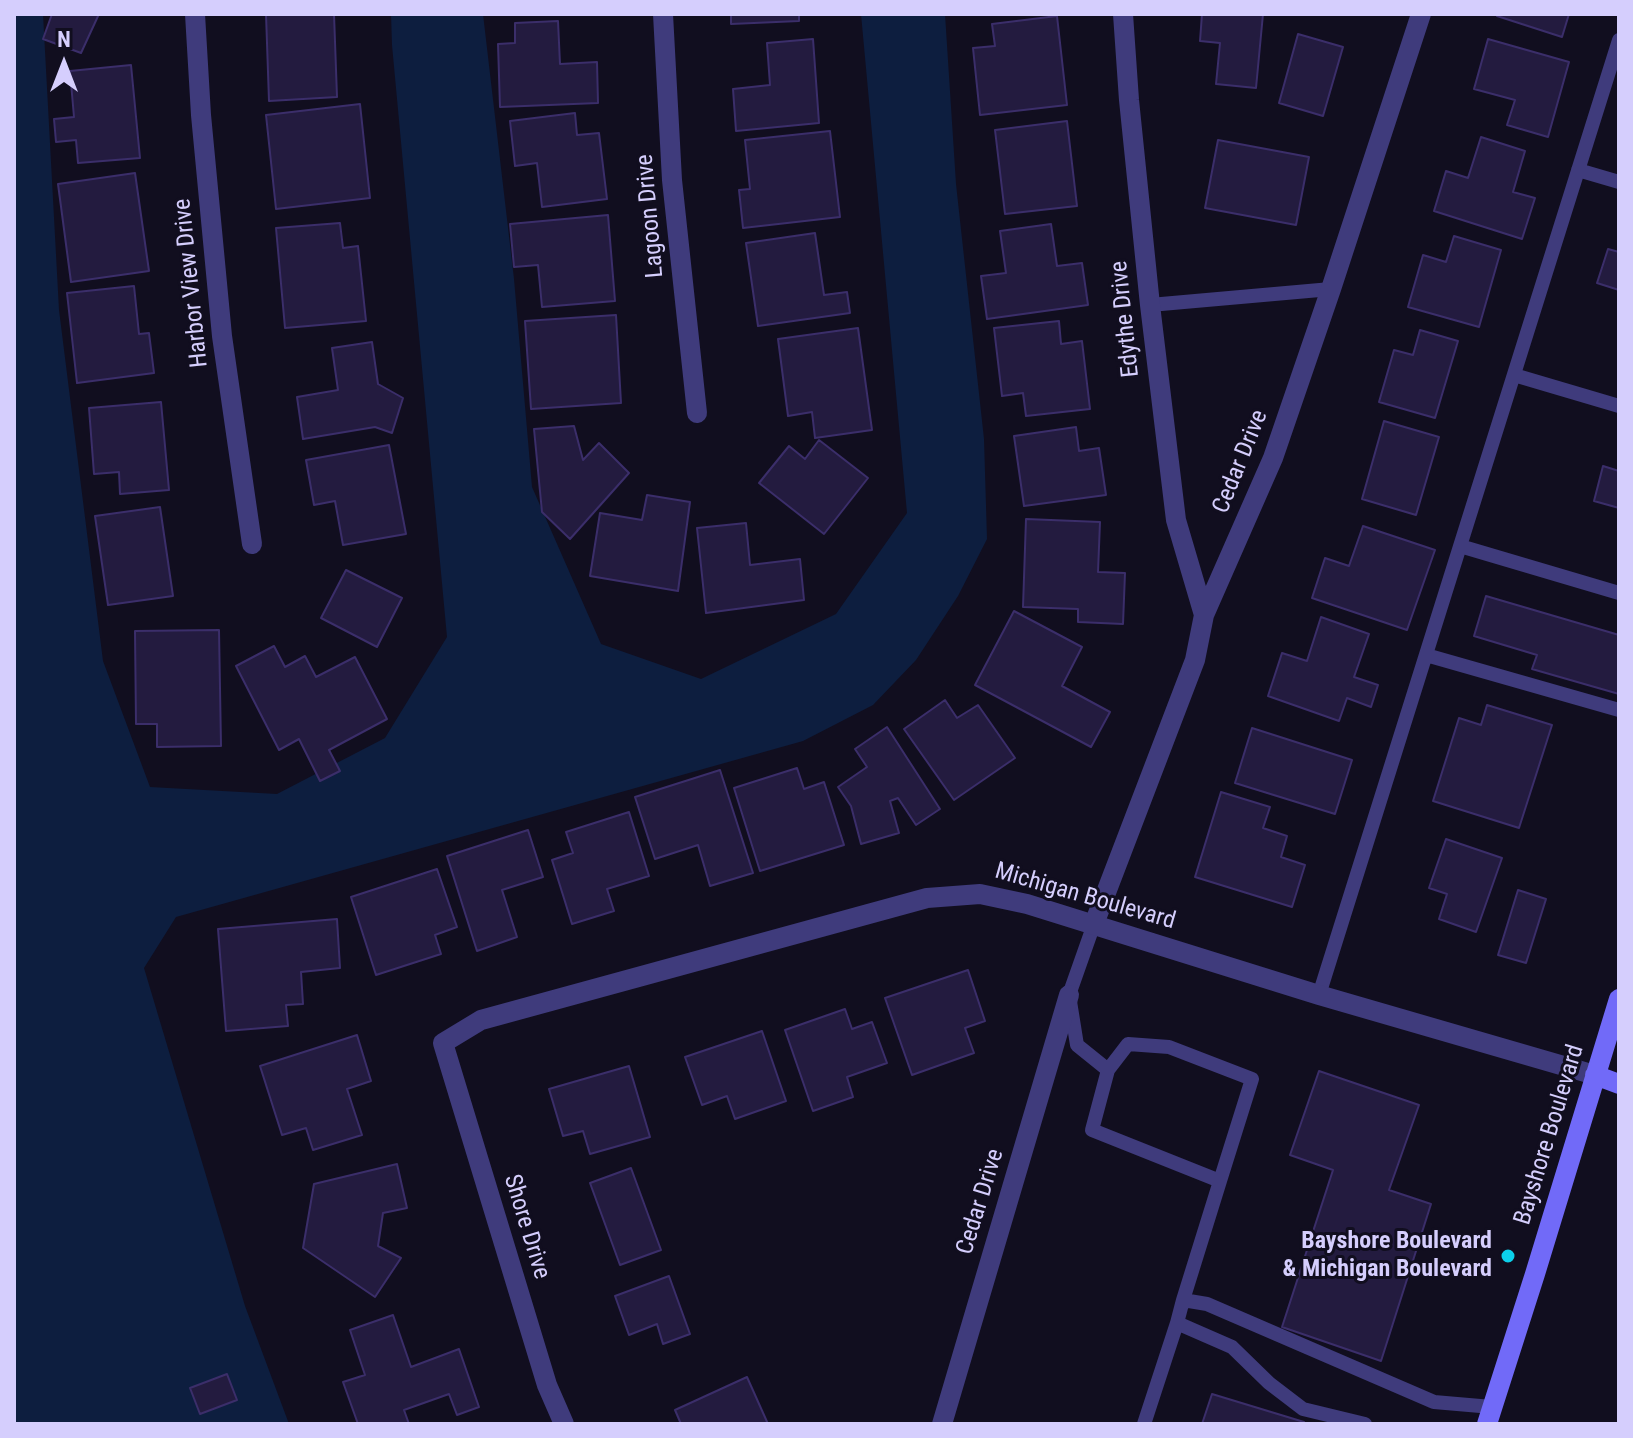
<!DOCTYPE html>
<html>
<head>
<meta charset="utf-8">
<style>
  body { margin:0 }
  #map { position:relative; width:1633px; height:1438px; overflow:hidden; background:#110e1f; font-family:"Roboto Condensed",sans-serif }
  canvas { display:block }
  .frame { position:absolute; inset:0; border:16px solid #d5cefd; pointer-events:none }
  .north { position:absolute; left:24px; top:24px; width:80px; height:80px; -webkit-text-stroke:6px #110e1f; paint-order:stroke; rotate:0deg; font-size:22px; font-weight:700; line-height:32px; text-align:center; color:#d5cefd }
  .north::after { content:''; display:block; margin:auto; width:28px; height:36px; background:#d5cefd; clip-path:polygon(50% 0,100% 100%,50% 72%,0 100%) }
</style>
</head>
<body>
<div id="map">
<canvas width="1633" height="1438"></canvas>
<div class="frame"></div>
<div class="north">N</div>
</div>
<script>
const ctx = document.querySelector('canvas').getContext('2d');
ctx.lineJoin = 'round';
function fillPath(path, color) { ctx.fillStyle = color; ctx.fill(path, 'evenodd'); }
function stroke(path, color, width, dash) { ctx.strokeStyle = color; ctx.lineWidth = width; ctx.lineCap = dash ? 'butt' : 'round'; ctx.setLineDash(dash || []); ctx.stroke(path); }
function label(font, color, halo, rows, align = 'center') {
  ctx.font = font + ' "Roboto Condensed",sans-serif'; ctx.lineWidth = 6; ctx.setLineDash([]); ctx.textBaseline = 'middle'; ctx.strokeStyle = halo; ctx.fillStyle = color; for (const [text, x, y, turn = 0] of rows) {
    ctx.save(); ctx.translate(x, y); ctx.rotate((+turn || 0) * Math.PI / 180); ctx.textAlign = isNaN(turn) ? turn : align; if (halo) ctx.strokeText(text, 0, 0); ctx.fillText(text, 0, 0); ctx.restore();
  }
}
fillPath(new Path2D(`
  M14,14H43L59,310L103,661L150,787L277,794L385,738L447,637L392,45L391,14H483L514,279L532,487L601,644L701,679L836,614L907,513L861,14H945L956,184L984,439L987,539L958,596L916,660L873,705L803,741L176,917L144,968L245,1306L289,1424H14Z`), '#0d1e3f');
const building = new Path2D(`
  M52,14H99L81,53L43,39Z
  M266,14H334L337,97L269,101Z
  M731,14H799V21L731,24Z
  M1202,14H1263L1256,88L1216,84L1220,43L1200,41Z
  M1498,14H1569L1562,37L1497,16Z
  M1057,16L1067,105L980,115L973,48L995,46L992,24Z
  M558,21L560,64L597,62L598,103L500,107L498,44L515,43V23Z
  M1298,34L1343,47L1323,116L1279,103Z
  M813,39L819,123L736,131L733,89L770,85L767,43Z
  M1488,39L1569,62L1548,137L1507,125L1515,100L1474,89Z
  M131,65L140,158L78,163L76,140L56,142L54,119L74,117L70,71Z
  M360,104L370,198L276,209L266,115Z
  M575,113L577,135L599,133L607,199L542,207L537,163L515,166L510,121Z
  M1067,121L1077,206L1005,214L995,130Z
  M830,131L840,217L743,228L739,190L750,189L745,140Z
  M1481,137L1525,151L1513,192L1535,198L1522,239L1434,211L1446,171L1468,178Z
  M1218,140L1309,157L1296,225L1205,208Z
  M135,173L149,271L71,282L58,184Z
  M608,215L615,301L542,307L538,265L514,267L510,224Z
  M340,223L343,248L358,246L366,321L285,328L276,228Z
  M1051,224L1057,266L1082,263L1088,305L987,319L981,276L1006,273L1000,231Z
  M815,233L824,295L847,292L850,313L758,326L746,243Z
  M1454,236L1501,250L1479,327L1408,307L1423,255L1446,262Z
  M1608,249L1619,252V290L1597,283Z
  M134,286L139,334L149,333L154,373L77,383L67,293Z
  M616,315L621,403L531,409L525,321Z
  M1059,321L1061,344L1082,341L1090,409L1026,416L1023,393L1002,396L994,328Z
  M858,328L872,430L815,438L812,412L788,416L778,339Z
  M1420,330L1458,341L1435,418L1379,402L1394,350L1413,355Z
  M372,342L378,384L403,398L392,433L375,427L303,439L297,397L338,390L332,348Z
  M161,402L169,490L120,494L119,472L94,474L89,408Z
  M1384,421L1439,437L1416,515L1362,499Z
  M574,426L583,460L599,443L629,473L570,539L542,512L534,429Z
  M1076,427L1079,451L1099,448L1106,495L1024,506L1014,436Z
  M819,440L868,478L824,534L759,483L789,446L805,459Z
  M389,445L406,534L343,545L335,501L314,505L306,460Z
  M1603,466L1619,471V508L1594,501Z
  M647,495L690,502L678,591L590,576L600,513L642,520Z
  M160,507L173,596L108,605L95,516Z
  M1026,519L1100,522L1098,572L1125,573L1123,624L1078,622V609L1023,607Z
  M746,523L750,565L800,559L804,600L706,613L697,528Z
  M1363,526L1435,550L1407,630L1312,598L1325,558L1349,566Z
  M346,570L402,598L377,647L321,618Z
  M1486,596L1619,635V694L1532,669L1537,655L1474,636Z
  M1014,611L1082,647L1062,686L1110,712L1091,747L975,685Z
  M1321,617L1369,634L1354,677L1378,685L1371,707L1347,698L1339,721L1268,696L1282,653L1307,661Z
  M219,630L221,746L157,747V724H136L135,631Z
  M274,646L285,667L305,656L316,677L355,657L387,719L329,750L340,771L320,781L299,739L279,750L236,666Z
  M945,700L957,718L978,705L1015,758L954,800L904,729Z
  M1487,705L1552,725L1519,828L1433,801L1459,718L1481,725Z
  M887,727L940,809L916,825L898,798L890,801L899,833L861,844L851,806L838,787L867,767L855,749Z
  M1252,728L1352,760L1335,814L1235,783Z
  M797,768L804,789L824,782L844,845L760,871L734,788Z
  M720,770L753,873L710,886L698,845L655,859L635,797Z
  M1221,792L1270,807L1263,828L1287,836L1281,857L1305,865L1292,907L1195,877Z
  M629,812L649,876L607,889L614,911L572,924L552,860L573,853L566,832Z
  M528,830L543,877L502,890L517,937L477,951L447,856Z
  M1446,839L1502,858L1476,932L1439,919L1447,894L1429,888Z
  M437,869L457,927L435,935L441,954L376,975L351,897Z
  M1518,890L1546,899L1526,963L1498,955Z
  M337,919L340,968L301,972L303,1004L286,1005L288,1026L226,1031L218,929Z
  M968,970L985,1021L965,1028L974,1053L912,1075L885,998Z
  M845,1009L852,1029L872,1022L887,1063L847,1077L853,1097L813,1111L785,1030Z
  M762,1031L786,1101L735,1119L727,1096L702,1105L685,1057Z
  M357,1035L371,1081L347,1089L362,1135L313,1150L306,1128L282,1135L260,1066Z
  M629,1066L650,1137L590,1154L583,1131L563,1136L549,1089Z
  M1319,1071L1419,1105L1389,1190L1431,1204L1381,1361L1282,1327L1333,1170L1290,1155Z
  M397,1164L407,1208L383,1213L378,1246L401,1258L375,1297L303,1248L314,1184Z
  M631,1168L661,1250L620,1265L590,1183Z
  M669,1276L690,1334L663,1344L657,1324L629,1335L615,1296Z
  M393,1315L411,1367L459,1349L479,1407L457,1415L449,1394L404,1410L409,1424H358L343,1382L365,1375L350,1330Z
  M227,1374L237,1400L200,1414L190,1388Z
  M747,1377L768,1424H681L675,1410Z
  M1212,1394L1304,1422V1424H1202Z`);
fillPath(building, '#231b3f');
stroke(building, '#3b2e6a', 2);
stroke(new Path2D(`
  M1578,170L1619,182
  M1150,305L1331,289
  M1514,375L1619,406
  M1460,546L1619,593
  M1426,655L1619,710
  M1094,924L1069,995L1077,1045L1108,1070L1128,1044L1169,1047L1252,1079L1220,1181L1092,1130L1108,1070
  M1319,995L1619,40
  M1183,1300L1220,1181
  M1144,1424L1177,1323
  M1365,1424L1303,1409L1269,1383L1232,1347L1177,1323L1183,1300L1207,1304L1434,1402L1492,1407`), '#3f3b7c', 14);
stroke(new Path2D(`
  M195,14L201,115L222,336L252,544
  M663,14L672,180L697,413
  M1123,14L1129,100L1150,305L1176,520L1204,615
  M1094,924L1195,660L1204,615L1273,458L1331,289L1421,14
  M564,1424L547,1385L443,1043L481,1020L927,898L980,894L1027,904L1319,995L1595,1075
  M942,1424L1069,995`), '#3f3b7c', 20);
stroke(new Path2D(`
  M1595,1075L1619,1084
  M1487,1424L1535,1274L1619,999`), '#716af8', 20);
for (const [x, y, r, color] of [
  [1508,1256,8,"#0cd0eb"]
]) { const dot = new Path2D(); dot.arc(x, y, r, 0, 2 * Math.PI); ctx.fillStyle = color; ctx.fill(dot); stroke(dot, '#110e1f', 3); }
label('24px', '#d5cefd', '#110e1f', [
  ["Lagoon Drive",651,216,-95],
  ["Harbor View Drive",192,283,-96],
  ["Edythe Drive",1126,319,-96],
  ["Cedar Drive",1241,462,-68],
  ["Michigan Boulevard",1085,897,16],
  ["Bayshore Boulevard",1550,1135,-73],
  ["Cedar Drive",981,1202,-73],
  ["Shore Drive",526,1227,73]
]);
label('bold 24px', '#d5cefd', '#110e1f', [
  ["Bayshore Boulevard",1492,1242],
  ["& Michigan Boulevard",1492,1270]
], 'right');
</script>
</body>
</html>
